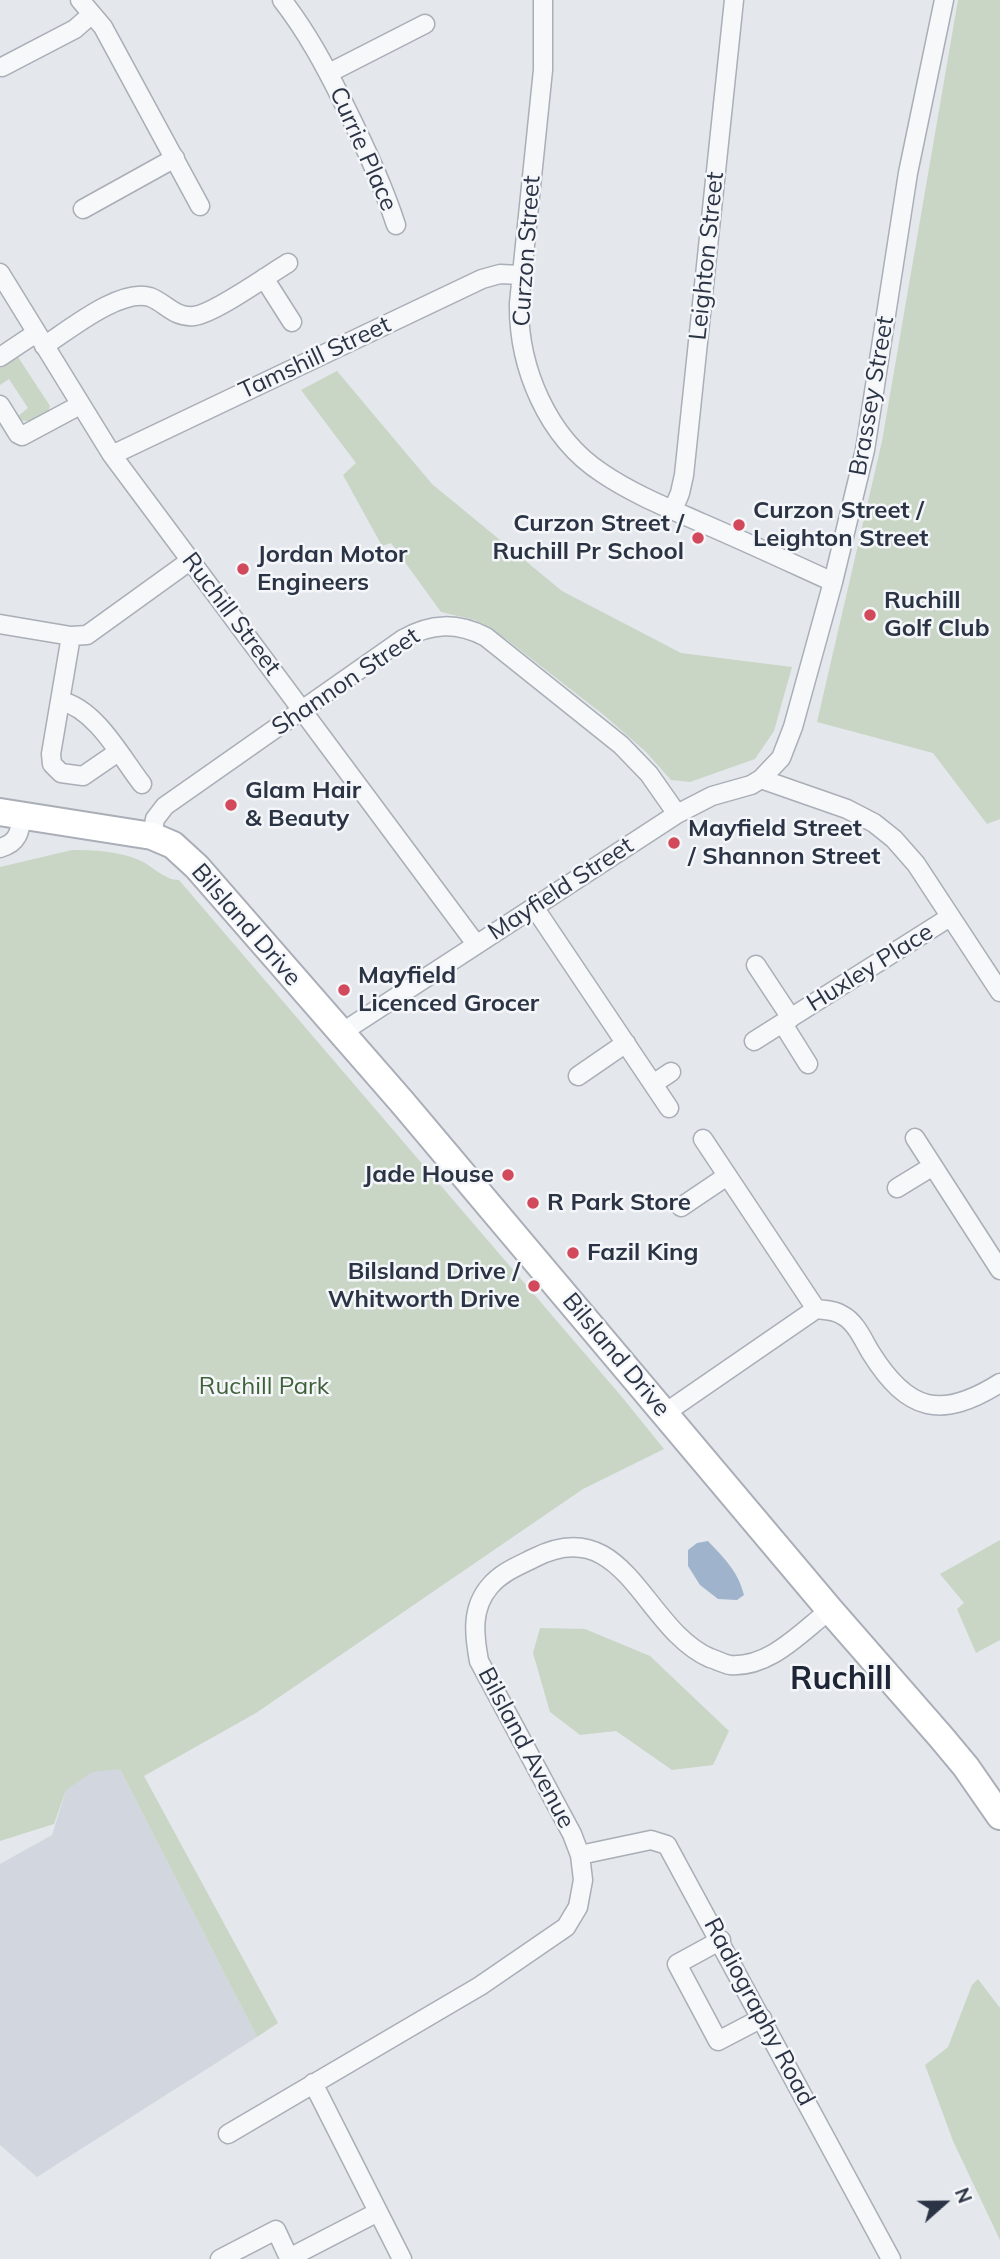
<!DOCTYPE html>
<html>
<head>
<meta charset="utf-8">
<style>
  body { margin:0 }
  #map { position:relative; width:1000px; height:2259px; overflow:hidden; background:#e4e7ec; font-family:Mulish,sans-serif }
  canvas { display:block }
  .north { position:absolute; left:909px; top:2168px; width:70px; height:70px; -webkit-text-stroke:5px #f4f6f9; paint-order:stroke; rotate:69deg; font-size:19px; font-weight:700; line-height:28px; text-align:center; color:#2b3445 }
  .north::after { content:''; display:block; margin:auto; width:24px; height:32px; background:#2b3445; clip-path:polygon(50% 0,100% 100%,50% 72%,0 100%) }
</style>
</head>
<body>
<div id="map">
<canvas width="1000" height="2259"></canvas>
<div class="north">N</div>
</div>
<script>
const ctx = document.querySelector('canvas').getContext('2d');
ctx.lineJoin = 'round';
function fillPath(path, color) { ctx.fillStyle = color; ctx.fill(path, 'evenodd'); }
function stroke(path, color, width, dash) { ctx.strokeStyle = color; ctx.lineWidth = width; ctx.lineCap = dash ? 'butt' : 'round'; ctx.setLineDash(dash || []); ctx.stroke(path); }
function label(font, color, halo, rows, align = 'center') {
  ctx.font = font + ' Mulish,sans-serif'; ctx.lineWidth = 5; ctx.setLineDash([]); ctx.textBaseline = 'middle'; ctx.strokeStyle = halo; ctx.fillStyle = color; for (const [text, x, y, turn = 0] of rows) {
    ctx.save(); ctx.translate(x, y); ctx.rotate((+turn || 0) * Math.PI / 180); ctx.textAlign = isNaN(turn) ? turn : align; if (halo) ctx.strokeText(text, 0, 0); ctx.fillText(text, 0, 0); ctx.restore();
  }
}
fillPath(new Path2D(`
  M8,1610L120,1769L257,2037L37,2177L0,2145V1864L52,1835L80,1746Z`), '#d2d6de');
fillPath(new Path2D(`
  M958,0H1000V819L987,824L933,753L817,722L882,441Z
  M18,357L50,406L47,414L34,422L19,420L17,417L28,408L9,379L0,385V368Z
  M337,371L432,484L562,591L681,653L792,667L774,731L755,759L690,782L671,780L646,752L605,716L506,639L475,620L441,612L391,543L382,546L343,475L356,463L301,390Z
  M72,850C94,850 119,851 139,860C153,866 164,880 179,880L622,1397L664,1449L583,1489L256,1713L144,1776L278,2023L257,2037L120,1769L92,1772L66,1790L54,1824L0,1841V867Z
  M1000,1540V1640L976,1653L957,1609L964,1603L940,1574Z
  M540,1628L585,1629L650,1656L729,1731L713,1765L672,1770L616,1731L580,1735L550,1712L533,1653Z
  M978,1979L1000,2008V2240L953,2141L925,2065L948,2047L972,1985Z`), '#c9d6c5');
fillPath(new Path2D(`
  M708,1541C724,1558 738,1571 744,1595L737,1600L718,1599L700,1585L688,1566V1550L697,1543Z`), '#9fb4cc');
const street = new Path2D(`
  M80,0L103,27L200,206
  M282,0C307,32 325,66 343,102C363,142 382,182 396,225
  M543,0V70L519,303C518,367 547,437 602,473C633,494 668,508 702,523C746,542 789,562 833,582
  M2,67L75,29L92,14
  M329,73L425,24
  M83,209L175,158
  M0,273L112,455L476,944
  M264,278L292,322
  M44,346C69,330 120,288 150,297C166,303 174,318 194,316C214,314 268,275 288,263
  M0,357L36,333
  M0,405L18,434L22,436L80,405
  M112,455L482,279L500,274L521,275
  M673,510L680,493L684,475L734,0
  M0,624L71,636L87,635L191,560
  M71,636L51,754L52,764L61,773L83,776L118,752
  M61,701C96,709 121,757 142,784
  M761,779L847,809L874,823L894,839L916,864L1000,992
  M152,836L155,819L165,806L403,639C431,623 457,622 486,637L621,745L649,774L677,814
  M0,848C18,843 20,832 22,815
  M534,907L669,1108
  M756,965L791,1018
  M783,1024L808,1064
  M341,1033L677,814L712,796L751,785L761,779L781,758L793,727L833,582L865,450L908,173L944,0
  M754,1041L950,917
  M578,1076L626,1043
  M653,1084L671,1072
  M915,1138L1000,1270
  M703,1139L816,1309
  M897,1188L933,1166
  M681,1207L727,1176
  M665,1413L816,1309C824,1310 835,1310 842,1315C856,1322 863,1340 871,1353C908,1412 941,1420 1000,1383
  M580,1855L651,1840L667,1845L891,2259
  M721,1940L677,1964L718,2041L762,2018
  M313,2083L402,2259
  M228,2134L480,1986L566,1927L578,1907L583,1880L580,1855L572,1834L479,1661C474,1634 471,1608 490,1586C502,1572 518,1566 534,1558C625,1511 643,1629 710,1658C717,1660 724,1664 730,1665C770,1668 801,1632 830,1610
  M220,2259L276,2230L289,2258L378,2212`);
const secondary = new Path2D(`
  M0,812L152,836L173,845L197,867L402,1102L830,1610L941,1737L966,1767L1000,1816`);
stroke(street, '#a9aeb7', 21);
stroke(secondary, '#a9aeb7', 30);
stroke(street, '#f7f8fa', 18);
stroke(secondary, '#fff', 26);
for (const [x, y, r, color] of [
  [739,525,7,"#d1495b"],
  [698,538,7,"#d1495b"],
  [243,569,7,"#d1495b"],
  [870,615,7,"#d1495b"],
  [231,805,7,"#d1495b"],
  [674,843,7,"#d1495b"],
  [344,990,7,"#d1495b"],
  [508,1175,7,"#d1495b"],
  [533,1203,7,"#d1495b"],
  [573,1253,7,"#d1495b"],
  [534,1286,7,"#d1495b"]
]) { const dot = new Path2D(); dot.arc(x, y, r, 0, 2 * Math.PI); ctx.fillStyle = color; ctx.fill(dot); stroke(dot, '#f4f6f9', 2.5); }
label('24px', '#2b3445', '#f4f6f9', [
  ["Currie Place",363,149,66],
  ["Curzon Street",527,251,-86],
  ["Leighton Street",707,256,-84],
  ["Tamshill Street",315,358,-25],
  ["Brassey Street",872,396,-80],
  ["Ruchill Street",231,614,53],
  ["Shannon Street",346,682,-34],
  ["Mayfield Street",561,889,-33],
  ["Bilsland Drive",246,925,49],
  ["Huxley Place",870,968,-32],
  ["Bilsland Drive",616,1355,50],
  ["Bilsland Avenue",526,1748,62],
  ["Radiography Road",759,2012,62]
]);
label('bold 24px', '#2b3445', '#f4f6f9', [
  ["Curzon Street /",753,511],
  ["Leighton Street",753,539],
  ["Curzon Street /",684,524,"right"],
  ["Ruchill Pr School",684,552,"right"],
  ["Jordan Motor",257,555],
  ["Engineers",257,583],
  ["Ruchill",884,601],
  ["Golf Club",884,629],
  ["Glam Hair",245,791],
  ["& Beauty",245,819],
  ["Mayfield Street",688,829],
  ["/ Shannon Street",688,857],
  ["Mayfield",358,976],
  ["Licenced Grocer",358,1004],
  ["Jade House",494,1175,"right"],
  ["R Park Store",547,1203],
  ["Fazil King",587,1253],
  ["Bilsland Drive /",520,1272,"right"],
  ["Whitworth Drive",520,1300,"right"]
], 'left');
label('24px', '#3f6138', '#f4f6f9', [
  ["Ruchill Park",264,1387]
]);
label('bold 32px', '#1d2536', '#f4f6f9', [
  ["Ruchill",841,1679]
]);
</script>
</body>
</html>
